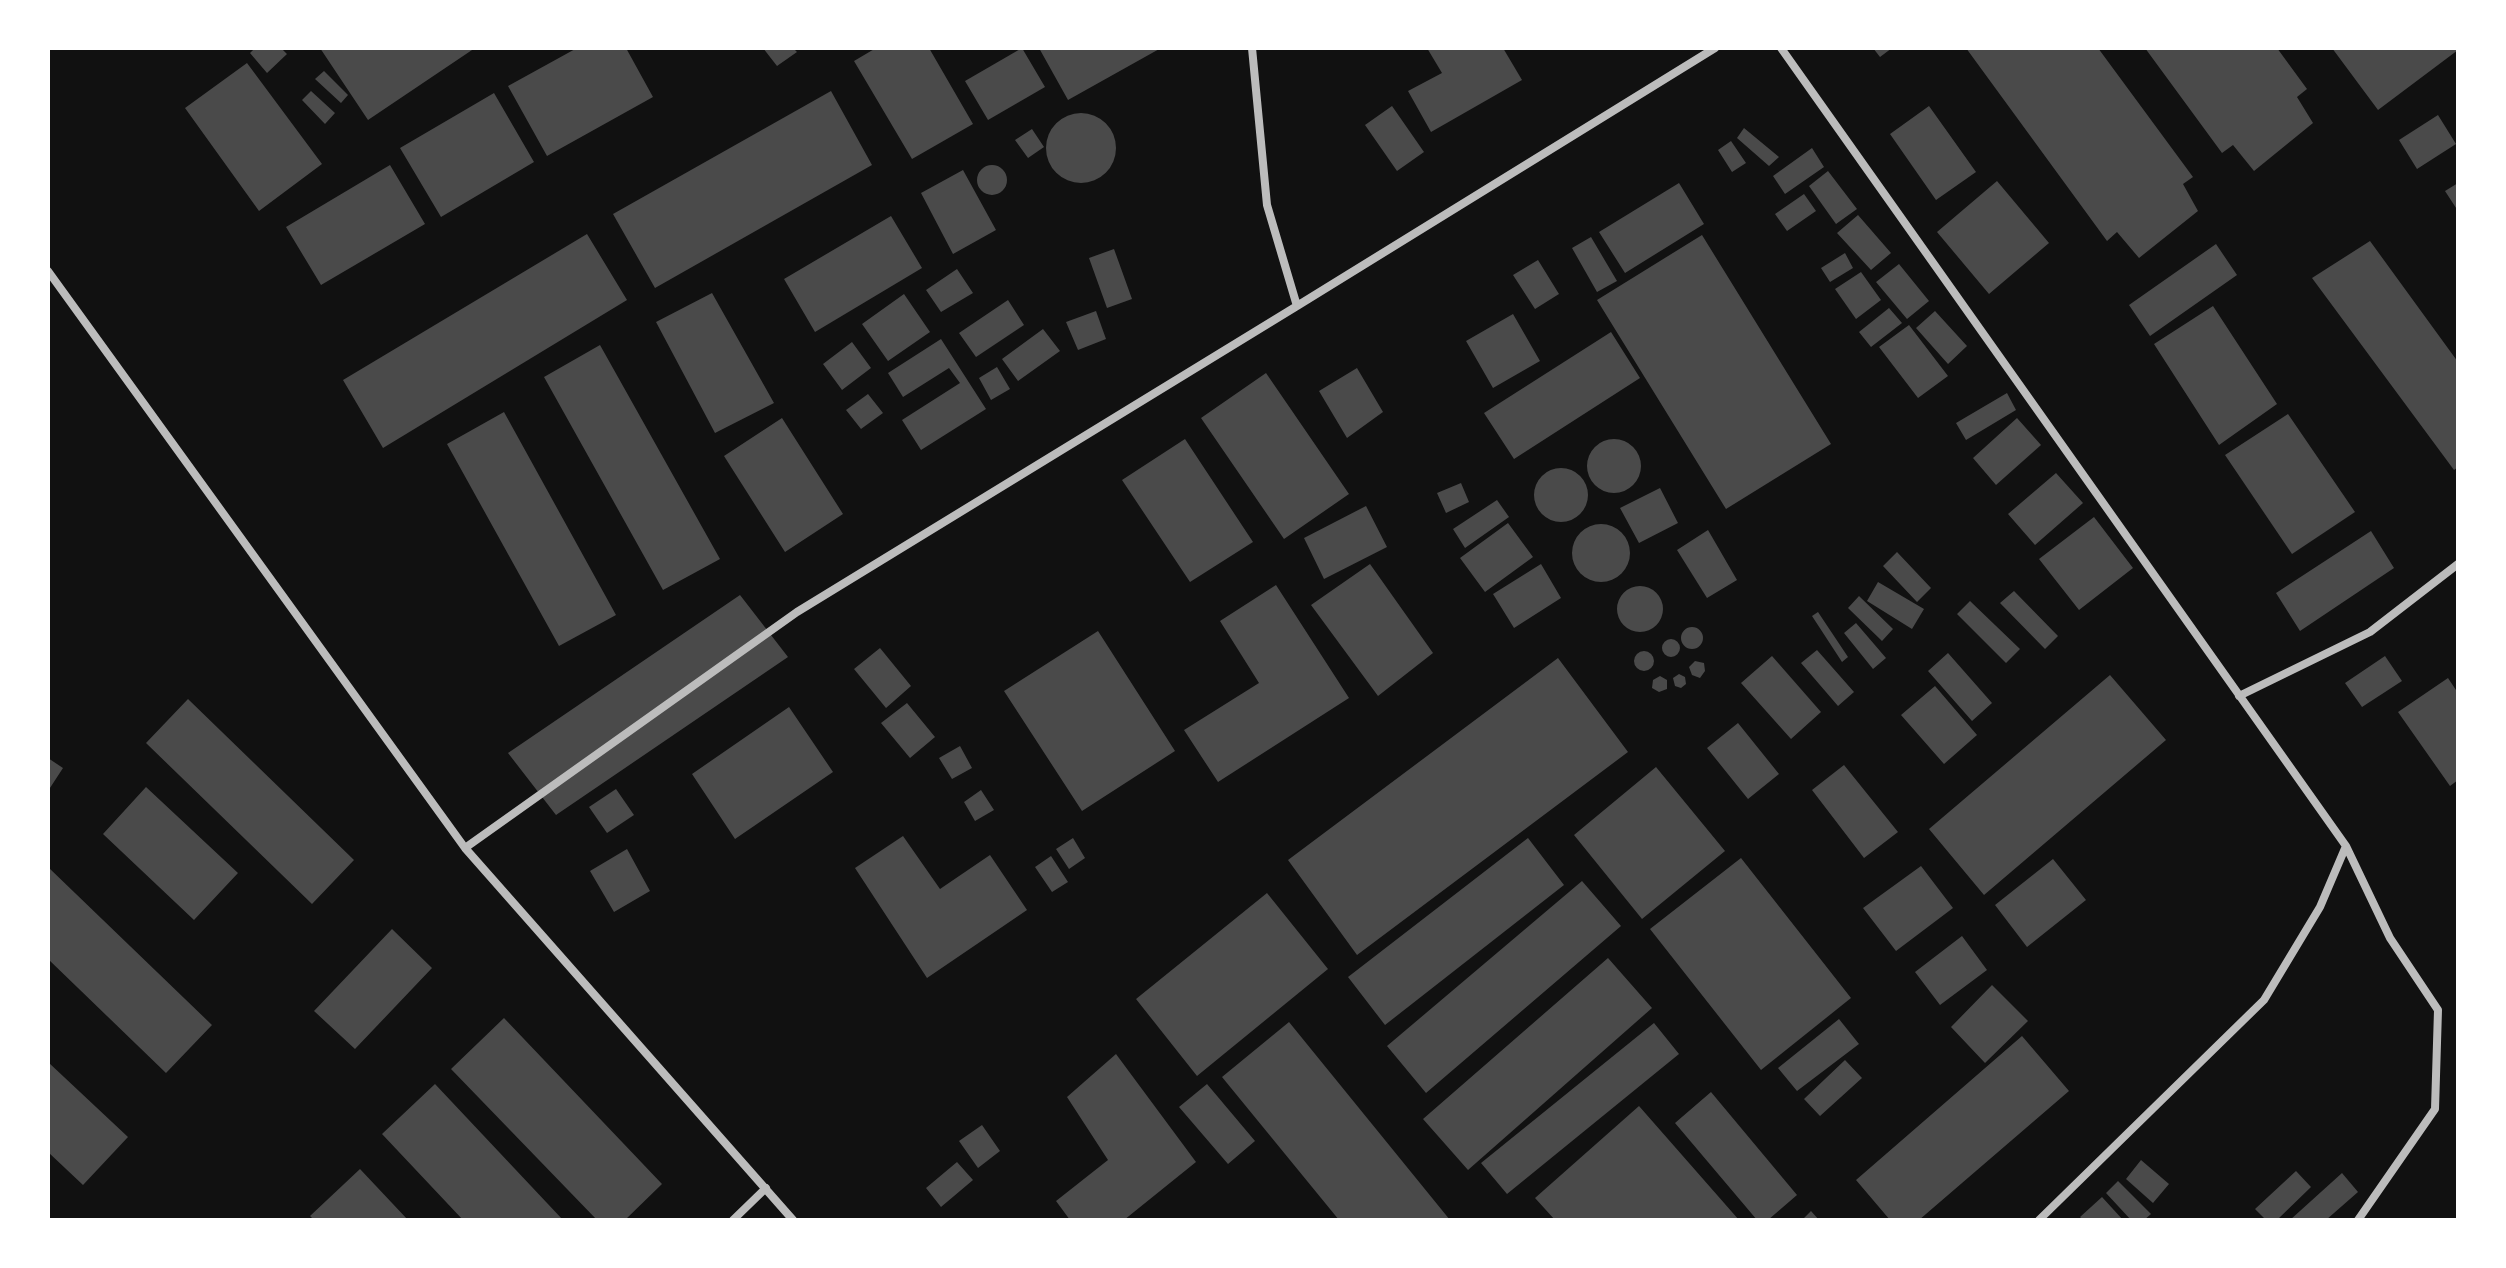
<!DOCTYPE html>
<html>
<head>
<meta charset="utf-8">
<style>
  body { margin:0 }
  #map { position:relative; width:2506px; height:1268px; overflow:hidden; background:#111; font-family:Lora,serif }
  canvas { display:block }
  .frame { position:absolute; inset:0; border:50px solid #fff; pointer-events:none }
</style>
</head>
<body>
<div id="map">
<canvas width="2506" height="1268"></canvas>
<div class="frame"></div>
</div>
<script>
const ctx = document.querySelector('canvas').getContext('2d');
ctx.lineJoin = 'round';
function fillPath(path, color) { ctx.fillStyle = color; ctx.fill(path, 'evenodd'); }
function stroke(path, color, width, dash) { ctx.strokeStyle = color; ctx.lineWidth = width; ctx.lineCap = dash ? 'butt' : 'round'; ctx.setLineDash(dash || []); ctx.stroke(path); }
fillPath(new Path2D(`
  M255,48H281L287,54L267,73L250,53Z
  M320,48H475L368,120Z
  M577,48H626L653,97L547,156L508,86Z
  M763,48H793L797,52L777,66Z
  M876,48H929L973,124L912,159L854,61Z
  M1022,48L1045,87L988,120L965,81Z
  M1039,48H1161L1068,100Z
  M1427,48H1503L1522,80L1431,132L1408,91L1442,73Z
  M1873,48H1892L1880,57Z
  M1966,48H2098L2193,177L2183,184L2198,211L2139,258L2117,232L2107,241Z
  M2145,48H2277L2307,89L2297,97L2313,123L2254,171L2233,145L2222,153Z
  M2332,48H2458V50L2378,110Z
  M247,63L322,164L259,211L185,108Z
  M324,71L348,95L341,103L315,79Z
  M311,91L335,113L325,124L302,100Z
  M831,91L872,165L655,288L613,214Z
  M494,93L534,162L441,217L400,148Z
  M1392,106L1424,152L1397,171L1365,125Z
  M1929,106L1976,172L1936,200L1890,134Z
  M1046 148a35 35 0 1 1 70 0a35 35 0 1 1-70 0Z
  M2438,115L2456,144L2417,169L2399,140Z
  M1744,128L1779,157L1769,166L1737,138Z
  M1032,129L1044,147L1028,158L1015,140Z
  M1731,141L1746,163L1732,172L1718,150Z
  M1812,148L1824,167L1785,194L1773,176Z
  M390,165L425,224L321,285L286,227Z
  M977 180a15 15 0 1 1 30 0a15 15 0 1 1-30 0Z
  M963,170L996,230L953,254L921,193Z
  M1828,171L1857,209L1836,224L1809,186Z
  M1997,181L2049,243L1989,294L1937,232Z
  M1679,183L1704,224L1625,273L1599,232Z
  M2458,183V211L2445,191Z
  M1804,194L1816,211L1787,231L1775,214Z
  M1858,215L1891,253L1871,270L1837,233Z
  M891,216L922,268L815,332L784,279Z
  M587,234L627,300L383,448L343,380Z
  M1702,235L1831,444L1726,509L1597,300Z
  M1591,237L1617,281L1597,292L1572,248Z
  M2370,241L2458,362V467L2454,470L2312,278Z
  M2216,244L2237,275L2150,336L2129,305Z
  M1114,249L1132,299L1107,308L1089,258Z
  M1845,253L1853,268L1830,282L1821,268Z
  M1538,260L1559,294L1535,309L1513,275Z
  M1899,264L1929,301L1907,319L1876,282Z
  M957,269L973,293L941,312L926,290Z
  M1861,272L1881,300L1856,319L1835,289Z
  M712,293L774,403L715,433L656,322Z
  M904,294L930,332L888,361L862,324Z
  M1008,300L1024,325L976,357L959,333Z
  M2213,306L2277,404L2219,445L2154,344Z
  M1889,308L1902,323L1871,347L1859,332Z
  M1096,311L1106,339L1078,350L1066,322Z
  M1935,311L1967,346L1948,364L1916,328Z
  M1513,314L1540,361L1493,388L1466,341Z
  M1909,325L1948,376L1918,398L1879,347Z
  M1043,329L1060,351L1018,381L1002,359Z
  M1611,332L1640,378L1514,459L1484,413Z
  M941,339L986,409L921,450L902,420L960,383L949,368L903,397L888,373Z
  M852,342L871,368L842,390L823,364Z
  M600,345L720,559L663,590L544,377Z
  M997,367L1010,389L991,400L979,378Z
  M1357,368L1383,412L1347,438L1319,391Z
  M1266,373L1349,494L1284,539L1201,418Z
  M2007,393L2016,410L1966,440L1956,423Z
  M868,394L883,413L861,429L846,410Z
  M504,412L616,615L559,646L447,444Z
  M2288,414L2355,512L2292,554L2225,455Z
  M782,418L843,514L785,552L724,456Z
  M2017,418L2041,445L1996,485L1973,458Z
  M1587 466a27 27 0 1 1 54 0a27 27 0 1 1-54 0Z
  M1185,439L1253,542L1190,582L1122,480Z
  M1534 495a27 27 0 1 1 54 0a27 27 0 1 1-54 0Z
  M2056,473L2083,503L2035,545L2008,514Z
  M1461,483L1469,502L1446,513L1437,493Z
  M1660,488L1678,523L1639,543L1620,508Z
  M1497,500L1509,517L1465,548L1453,529Z
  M1366,506L1387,547L1324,579L1304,538Z
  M2094,517L2133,568L2079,610L2039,559Z
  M1508,523L1533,557L1485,592L1460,558Z
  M1572 553a29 29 0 1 1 58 0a29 29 0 1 1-58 0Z
  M1708,530L1737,580L1707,598L1677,550Z
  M2371,531L2394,568L2300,631L2276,593Z
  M1897,552L1931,588L1917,602L1883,566Z
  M1370,564L1433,653L1378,696L1311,605Z
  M1541,564L1561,598L1514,628L1493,594Z
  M1878,582L1924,609L1912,629L1867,601Z
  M1276,585L1349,698L1218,782L1184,730L1259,683L1220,621Z
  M1617 609a23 23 0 1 1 46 0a23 23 0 1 1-46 0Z
  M2014,591L2058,636L2045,649L2000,603Z
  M740,595L788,657L556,815L508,753Z
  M1859,596L1893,629L1882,641L1848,608Z
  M1970,601L2020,649L2006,663L1957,614Z
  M1818,612L1848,657L1842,662L1812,616Z
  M1856,623L1886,658L1873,669L1844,633Z
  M1681 638a11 11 0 1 1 22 0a11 11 0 1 1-22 0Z
  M1098,631L1175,751L1082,811L1004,691Z
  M1662 648a9 9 0 1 1 18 0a9 9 0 1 1-18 0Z
  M880,648L911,686L886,708L854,669Z
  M1817,650L1854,692L1838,706L1801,663Z
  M1634 661a10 10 0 1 1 20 0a10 10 0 1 1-20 0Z
  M1948,653L1992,703L1972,721L1928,671Z
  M1772,656L1821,712L1791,739L1741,683Z
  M2385,656L2402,681L2362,707L2345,683Z
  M1558,658L1628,752L1357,955L1288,860Z
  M1695,661L1704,663L1705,671L1700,678L1692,675L1689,667Z
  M1679,674L1685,677L1686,684L1681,688L1675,686L1673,678Z
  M2110,675L2166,740L1984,895L1929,829Z
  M1660,676L1667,680V689L1659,692L1652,688L1653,680Z
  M2448,678L2458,693V780L2450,786L2398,712Z
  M1935,686L1977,735L1944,764L1901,715Z
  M188,699L354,860L312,904L146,743Z
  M907,703L935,737L910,758L881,723Z
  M789,707L833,772L735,839L692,774Z
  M1738,723L1779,774L1748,799L1707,748Z
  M960,746L972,768L952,779L939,758Z
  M48,758L63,768L48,791Z
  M1844,765L1898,832L1864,858L1812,790Z
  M1656,767L1725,851L1642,919L1574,835Z
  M146,787L238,873L194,920L103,834Z
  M616,789L634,815L607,833L589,807Z
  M981,790L994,810L975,821L964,802Z
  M903,836L940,889L990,855L1027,910L927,978L855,868Z
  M1073,838L1085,858L1069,869L1056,849Z
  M1528,838L1564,885L1385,1025L1348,977Z
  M627,849L650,891L614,912L590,871Z
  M1051,856L1068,882L1052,892L1035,867Z
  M1741,858L1851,998L1761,1070L1650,929Z
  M2053,859L2086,900L2027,947L1995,905Z
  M1921,866L1953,908L1896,951L1863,908Z
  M48,867L212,1025L166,1073L48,959Z
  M1582,881L1621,926L1426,1093L1387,1046Z
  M1267,893L1328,969L1197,1076L1136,999Z
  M392,929L432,968L355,1049L314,1011Z
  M1962,936L1987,970L1940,1005L1915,972Z
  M1608,958L1652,1008L1468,1170L1423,1119Z
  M1992,985L2028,1021L1985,1063L1951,1027Z
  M504,1018L662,1184L625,1220H597L451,1069Z
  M1839,1019L1859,1044L1797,1091L1778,1068Z
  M1289,1022L1450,1220H1339L1222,1077Z
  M1654,1023L1679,1054L1507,1194L1481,1163Z
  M2022,1036L2069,1091L1919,1220H1890L1856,1180Z
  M1116,1054L1196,1162L1124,1220H1070L1056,1201L1108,1160L1067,1097Z
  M1845,1060L1862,1078L1820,1116L1804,1099Z
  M48,1062L128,1137L83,1185L48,1152Z
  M435,1084L563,1220H463L382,1134Z
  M1207,1084L1255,1141L1228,1164L1179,1107Z
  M1711,1092L1797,1195L1768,1220H1757L1675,1123Z
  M1639,1106L1739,1220H1555L1535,1198Z
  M982,1125L1000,1151L978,1168L959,1141Z
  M2141,1160L2169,1184L2153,1203L2126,1179Z
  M957,1162L973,1180L941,1207L926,1188Z
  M360,1169L408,1220H314L310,1216Z
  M2296,1171L2311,1187L2277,1220H2266L2255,1209Z
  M2342,1173L2358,1192L2326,1220H2290Z
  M2118,1181L2151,1214L2144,1220H2131L2106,1193Z
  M2102,1197L2123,1220H2083L2080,1217Z
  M1811,1211L1819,1220H1802Z`), '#4a4a4a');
stroke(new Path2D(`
  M1781,48L2346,846L2320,907L2264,1000L2039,1220
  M48,271L465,848L793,1220
  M1297,306L1715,48
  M2239,696L2370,632L2458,564
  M2346,846L2390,938L2438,1010L2435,1109L2358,1220
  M465,848L797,612L1297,306L1267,205L1252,48
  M733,1220L766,1188`), '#bcbcbc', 8);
</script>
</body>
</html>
